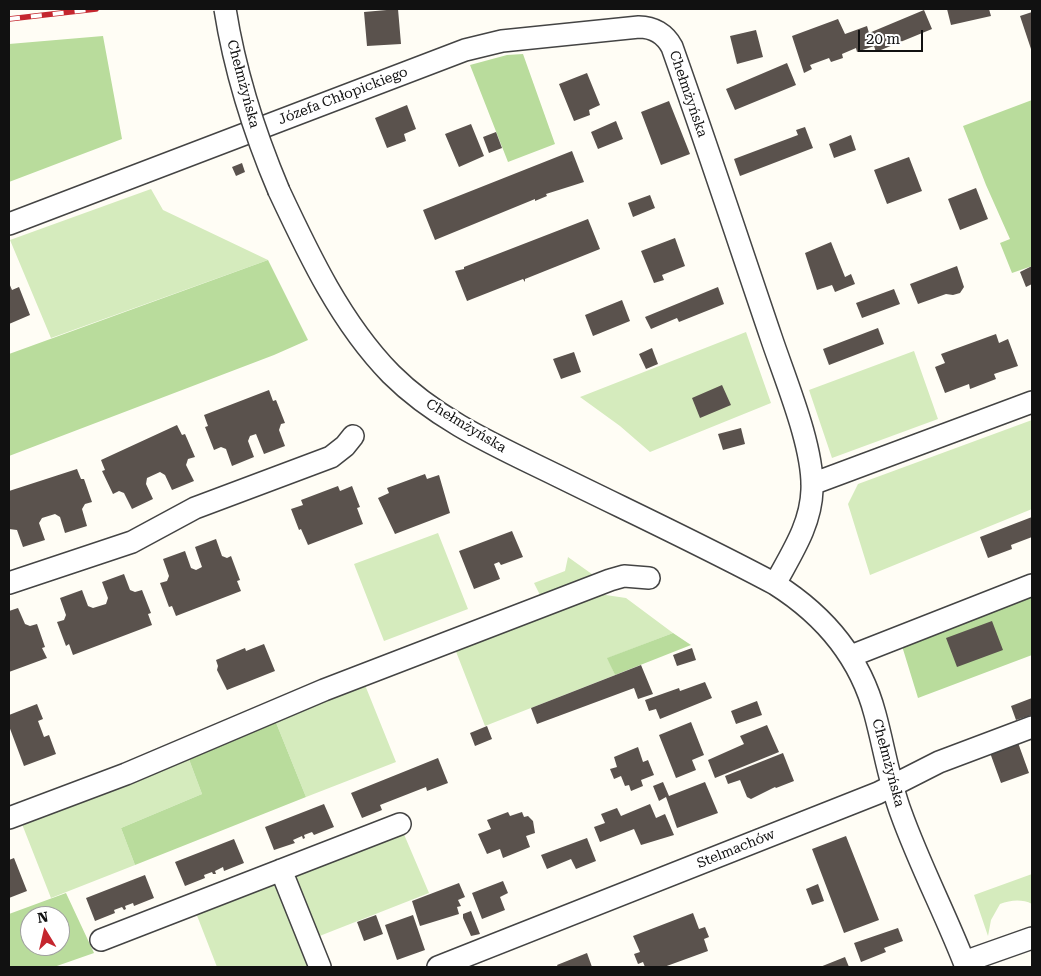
<!DOCTYPE html>
<html>
<head>
<meta charset="utf-8">
<style>
  body { margin:0 }
  #map { position:relative; width:1041px; height:976px; overflow:hidden; background:#fffdf5; font-family:"Roboto Serif",serif }
  canvas { display:block }
  .frame { position:absolute; inset:0; border:10px solid #111; pointer-events:none }
  .north { position:absolute; left:20px; top:906px; width:50px; height:50px; box-sizing:border-box; background:#fff; border:1px solid #a0a0a0; border-radius:50%; rotate:351deg; font-size:14px; font-weight:700; line-height:20px; text-align:center; color:#111 }
  .north::after { content:''; display:block; margin:auto; width:18px; height:22px; background:#c4262e; clip-path:polygon(50% 0,100% 100%,50% 72%,0 100%) }
  .scale { position:absolute; left:858px; top:30px; width:65px; height:22px; box-sizing:border-box; border:2px solid #111; border-top:0; padding-left:6px; font-size:15px; line-height:18px; white-space:nowrap; color:#111; -webkit-text-stroke:4px #fff; paint-order:stroke }
</style>
</head>
<body>
<div id="map">
<canvas width="1041" height="976"></canvas>
<div class="frame"></div>
<div class="north">N</div>
<div class="scale">20 m</div>
</div>
<script>
const ctx = document.querySelector('canvas').getContext('2d');
ctx.lineJoin = 'round';
function fillPath(path, color) { ctx.fillStyle = color; ctx.fill(path, 'evenodd'); }
function stroke(path, color, width, dash) { ctx.strokeStyle = color; ctx.lineWidth = width; ctx.lineCap = dash ? 'butt' : 'round'; ctx.setLineDash(dash || []); ctx.stroke(path); }
function label(font, color, halo, rows, align = 'center') {
  ctx.font = font + ' "Roboto Serif",serif'; ctx.lineWidth = 5; ctx.setLineDash([]); ctx.textBaseline = 'middle'; ctx.strokeStyle = halo; ctx.fillStyle = color; for (const [text, x, y, turn = 0] of rows) {
    ctx.save(); ctx.translate(x, y); ctx.rotate((+turn || 0) * Math.PI / 180); ctx.textAlign = isNaN(turn) ? turn : align; if (halo) ctx.strokeText(text, 0, 0); ctx.fillText(text, 0, 0); ctx.restore();
  }
}
fillPath(new Path2D(`
  M151,189L163,210L268,260L51,338L10,240Z
  M746,332L771,403L650,452L620,426L580,397Z
  M914,351L938,419L832,458L809,390Z
  M1032,420V509L870,575L848,504L858,484Z
  M438,533L468,609L384,641L354,564Z
  M568,557L596,577L547,597L540,595L534,583L565,571Z
  M599,594L626,598L673,633L608,658L615,675L485,726L455,649Z
  M365,685L396,762L306,797L275,720Z
  M187,754L202,794L121,828L135,865L51,898L20,819Z
  M403,832L429,893L317,937L293,876Z
  M1032,874V904C1022,899 1011,900 1000,904L991,920L988,936L974,895Z
  M277,881L311,967H217L196,913Z`), '#d5ebbd');
fillPath(new Path2D(`
  M103,36L122,139L9,182V44Z
  M523,54L555,144L508,162L470,65L507,55Z
  M1032,100V266L1012,273L1000,243L1010,239L986,185L963,126Z
  M268,260L308,340L274,355L9,456V354Z
  M1032,594V655L918,698L902,646Z
  M673,633L691,645L615,675L607,658Z
  M275,720L306,797L135,865L121,828L202,794L187,754Z
  M66,893L94,953L54,967H9V914ZM30,916H60V946H30Z`), '#b9dc9c');
fillPath(new Path2D(`
  M398,9L401,44L367,46L364,12Z
  M947,9H989L991,16L951,25Z
  M924,10L932,29L876,52L874,46L857,52L856,48L842,54L843,58L831,62L829,58L810,65L812,69L804,73L792,36L838,19L845,34L867,26L869,33Z
  M1032,12V52L1020,16Z
  M756,30L763,57L737,64L730,36Z
  M787,63L796,85L735,110L726,89Z
  M587,73L600,105L589,110L590,115L574,121L559,84Z
  M669,101L690,154L661,165L641,112Z
  M407,105L416,129L404,134L406,141L387,148L375,118Z
  M616,121L623,139L598,149L591,132Z
  M471,124L484,156L459,167L445,134Z
  M805,127L813,148L740,176L734,159L798,135L796,130Z
  M496,132L502,148L489,153L483,137Z
  M851,135L856,150L834,158L829,144Z
  M572,151L584,182L546,194L547,196L535,201V199L435,240L423,210Z
  M909,157L922,191L887,204L874,170Z
  M242,163L245,172L236,176L232,167Z
  M976,188L988,219L960,230L948,199Z
  M650,195L655,208L633,217L628,203Z
  M588,219L600,249L525,279V282L523,279L467,301L455,271L464,269V267Z
  M675,238L685,266L662,275L664,280L654,283L641,251Z
  M831,242L845,277L851,274L855,284L835,292L832,285L817,290L805,253Z
  M957,266L964,287L960,293L953,295L946,294L918,304L910,284Z
  M1032,266V284L1026,287L1020,272Z
  M9,283L12,290L19,287L30,315L9,324Z
  M718,287L724,304L679,322L677,318L651,329L645,317Z
  M894,289L900,304L862,318L856,303Z
  M622,300L630,321L593,336L585,315Z
  M878,328L884,344L829,365L823,349Z
  M996,334L999,343L1008,339L1018,366L994,374L996,379L970,389L969,384L945,393L935,367L945,363L941,354Z
  M652,348L658,364L646,369L639,354Z
  M574,352L581,372L561,379L553,359Z
  M722,385L731,405L700,418L692,398Z
  M269,390L273,401L276,400L285,423L281,424L279,430L285,446L264,454L256,434L250,436L248,441L254,457L232,466L226,449L221,447L214,450L205,427L208,426L204,415Z
  M177,425L182,435L185,434L195,457L188,459L186,465L194,481L172,490L165,475L160,472L147,478L146,484L153,499L132,509L124,493L119,491L113,494L102,471L105,470L101,460Z
  M741,428L745,444L723,450L718,434Z
  M77,469L81,479H84L92,502L85,504L82,509L87,526L65,533L60,517L55,514L42,518L39,523L45,540L23,547L17,530L9,529V491Z
  M425,474L427,479L439,475L450,513L395,534L378,498L389,493L387,488Z
  M338,486L340,491L352,486L360,507L357,508L363,524L308,545L301,529L299,530L291,509L303,505L301,500Z
  M1032,517V537L1011,545L1012,549L988,558L980,537Z
  M512,531L523,557L501,565L499,562L494,564L500,579L474,589L459,551Z
  M216,539L222,556L227,558L231,556L240,580L237,581L241,591L176,616L172,606L169,607L160,583L167,581L169,576L163,559L185,551L191,568L196,570L202,567L195,547Z
  M124,574L130,590L135,592L142,590L151,613L148,614L152,625L73,655L69,644L66,646L57,622L64,620L66,615L60,598L82,590L88,606L93,608L106,604L108,598L102,582Z
  M18,608L25,624L30,626L37,624L45,647L42,648L47,658L9,672V611Z
  M992,621L1003,650L957,667L946,638Z
  M264,644L275,671L227,690L217,670L218,666L216,660L245,648L246,651Z
  M692,648L696,660L677,666L673,655Z
  M641,665L653,694L638,699L634,688L537,724L531,708Z
  M705,682L712,698L660,719L656,709L649,711L645,700L679,688L680,691Z
  M1032,698V715L1016,720L1011,706Z
  M757,701L762,715L736,724L731,711Z
  M37,704L43,719L38,721L44,737L49,735L56,754L24,766L9,726V715Z
  M691,722L704,755L692,760L696,770L676,778L659,735Z
  M767,725L779,752L715,778L708,760L744,744L740,736Z
  M487,726L492,739L475,746L470,733Z
  M1017,740L1029,773L1001,783L989,750Z
  M638,747L643,762L648,760L654,775L641,780L643,786L631,791L629,785L625,786L621,776L614,779L610,769L617,767L614,757Z
  M783,753L794,781L776,788L775,787L751,799L747,797L740,780L728,784L725,776Z
  M438,758L448,783L427,791L426,787L380,805L382,810L362,818L351,793Z
  M663,782L669,796L705,782L718,813L677,828L666,797L659,801L653,786Z
  M324,804L334,827L314,835L312,832L304,835L305,838L303,839L302,836L293,840L295,843L274,850L265,827Z
  M650,804L656,818L665,814L674,835L641,845L634,829L600,842L594,827L605,823L601,814L617,808L621,816Z
  M508,812L510,816L522,812L524,817L528,816L533,821L535,833L526,836L530,847L503,858L500,849L487,854L478,834L491,829L487,820Z
  M846,836L879,920L844,933L812,849Z
  M587,838L596,861L576,869L571,859L547,869L541,855Z
  M234,839L244,863L224,871L223,867L215,871L216,874H213L212,872L204,875L205,878L185,886L175,862Z
  M14,858L27,891L9,898V860Z
  M145,875L154,898L134,906L133,903L125,906L126,909L124,910L122,907L114,910L115,913L95,921L86,898Z
  M503,881L508,893L500,897L505,910L482,919L472,893Z
  M459,883L465,897L458,900L461,906L457,907L459,914L420,926L412,901Z
  M818,884L824,901L812,905L806,889Z
  M471,911L480,934L471,936L463,918V914Z
  M693,913L699,929L705,927L709,937L704,939L708,951L664,967H645L643,962L638,964L634,954L640,952L633,936Z
  M376,915L383,934L364,941L357,922Z
  M413,915L425,950L397,960L385,925Z
  M898,928L903,941L884,948L886,952L861,962L854,943Z
  M587,953L592,967H558L557,965Z
  M845,957L849,967H820Z`), '#5a524d');
const minor = new Path2D(`
  M279,191C309,255 341,323 391,374C438,421 499,447 558,476C631,512 704,546 775,584C824,615 860,657 875,714C884,747 889,781 901,813C920,866 946,915 966,967
  M9,224L465,50L502,41L639,27C653,27 665,34 672,47C706,143 738,240 771,337C785,379 814,447 812,490C811,525 791,554 775,584
  M812,484L1032,402
  M9,583L132,542L195,508L331,457L345,446L353,436
  M851,656L1032,585
  M9,818L126,774L324,690L610,580L624,576L649,578
  M281,870L320,967
  M101,940L400,824
  M964,962L1032,938
  M438,967L878,793L939,762L1032,727`);
stroke(minor, '#444', 24);
stroke(minor, '#fff', 21);
const rail = new Path2D(`
  M9,19L96,9`);
stroke(rail, '#c4262e', 5.5);
stroke(rail, '#fff', 4, [11]);
const minorBridge = new Path2D(`
  M225,9C235,72 254,132 279,191`);
stroke(minorBridge, '#444', 24, []);
stroke(minorBridge, '#fff', 21);
label('14px', '#111', '#fff', [
  ["Chełmżyńska",243,84,75],
  ["Chełmżyńska",688,94,71],
  ["Józefa Chłopickiego",343,96,-21],
  ["Chełmżyńska",466,426,31],
  ["Chełmżyńska",888,763,75],
  ["Stelmachów",736,849,-22]
]);
</script>
</body>
</html>
